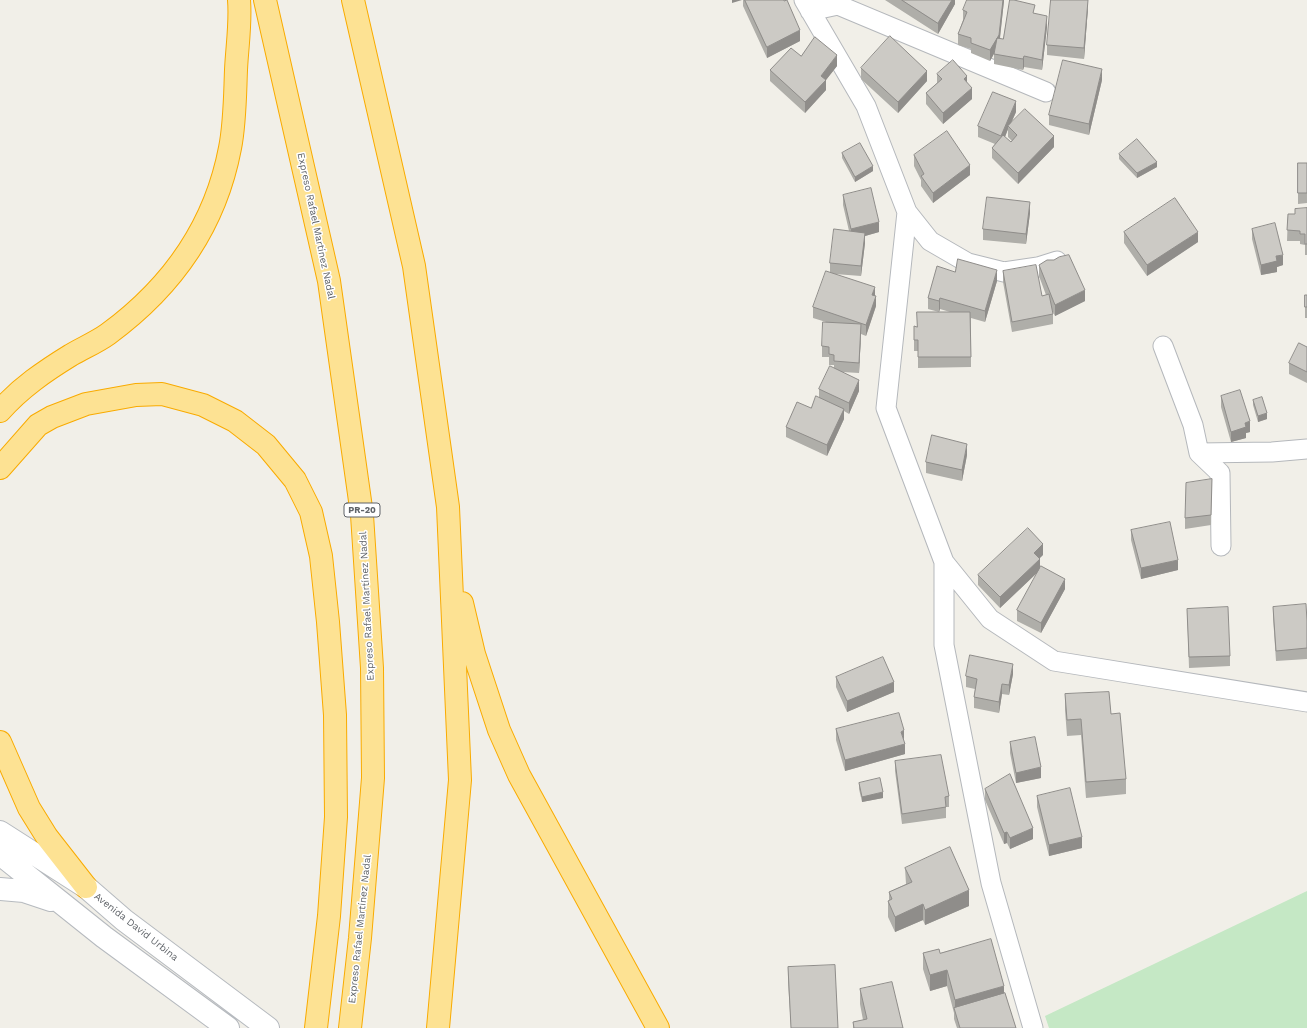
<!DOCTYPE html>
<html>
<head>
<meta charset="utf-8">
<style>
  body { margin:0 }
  canvas { display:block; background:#f1efe8 }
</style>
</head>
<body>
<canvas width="1307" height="1028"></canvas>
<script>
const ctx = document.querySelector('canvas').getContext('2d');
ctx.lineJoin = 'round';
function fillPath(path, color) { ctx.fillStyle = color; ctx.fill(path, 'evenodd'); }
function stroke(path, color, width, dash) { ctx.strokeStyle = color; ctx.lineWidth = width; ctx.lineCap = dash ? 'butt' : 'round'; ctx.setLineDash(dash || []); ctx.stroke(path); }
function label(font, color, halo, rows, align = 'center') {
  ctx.font = font + ' "Work Sans",sans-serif'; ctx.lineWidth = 3; ctx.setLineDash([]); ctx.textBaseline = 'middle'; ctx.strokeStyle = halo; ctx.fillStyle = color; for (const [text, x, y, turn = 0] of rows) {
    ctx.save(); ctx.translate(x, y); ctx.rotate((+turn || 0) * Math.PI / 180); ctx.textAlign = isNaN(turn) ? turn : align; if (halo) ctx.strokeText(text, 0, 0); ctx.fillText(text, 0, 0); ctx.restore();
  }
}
fillPath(new Path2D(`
  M1307,891V1028H1049L1045,1016Z`), '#c5e8c5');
const street = new Path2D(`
  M804,0L866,106L907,212L886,408L944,562V645L991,883L1033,1028
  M810,11L838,5L1046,92
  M907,212L930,241L968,263L1004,272L1038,267L1057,261
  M1163,346L1193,425L1199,453L1220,473L1221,546
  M1199,453L1272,452L1307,449
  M944,562L990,619L1054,661L1307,702`);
const secondary = new Path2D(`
  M0,832L86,887L124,920L268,1028
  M0,854L104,937L228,1028
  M0,889L24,891L51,900`);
const highway = new Path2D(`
  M265,0L329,281L362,515L372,668L373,778L360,938L350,1028
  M353,0L414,266L448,507L460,780L438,1028
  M0,411C20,388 45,371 71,355C83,348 97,342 108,334C172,287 215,227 230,148C235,123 235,95 236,70C237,47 241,23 239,0
  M0,468L38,425L52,417L86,404L136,395L162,394L203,405L235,421L266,445L295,480L311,512L321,556L328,622L335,715L336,817L329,916L316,1028
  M462,603L474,654L499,730L519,775L658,1028
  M0,742L29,808L47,837L86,887`);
stroke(street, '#b5b8bc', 21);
stroke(secondary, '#b6babf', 24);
stroke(highway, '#f9ab00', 24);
stroke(street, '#fff', 19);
stroke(secondary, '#fff', 22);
stroke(highway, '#fde293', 22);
fillPath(new Path2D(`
  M743,0H784L800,41L767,58L743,6Z
  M885,0H955V4L938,34Z
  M1004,0L1000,39H1003L1035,13L1047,27L1042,70L1024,67L1023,70L994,64V53L990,61L971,53V49L958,45V34L963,20V10Z
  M1088,8L1084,59L1047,55V45Z
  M801,56L837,66L826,80V90L805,113L770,81V70Z
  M861,68L927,81L898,113L861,79Z
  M937,74L967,83L972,99L943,124L926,104V93L937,83Z
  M1102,80L1089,135L1049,125V115Z
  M1016,112L1011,124L1054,147L1018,184L992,158V148L995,144L978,137V126ZM1008,129V137L1012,141L1011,142L1005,137Z
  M842,153L873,171L855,182L842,158Z
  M1119,154L1157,167L1137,178L1119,159Z
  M914,155L970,175L933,203L921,186V180L914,166Z
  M1298,163H1307V203L1298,204Z
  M843,195L879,232L865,236V243L861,276L835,274L875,295L876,306L866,336L861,334L859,373L842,372L859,391L849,414L844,411V419L827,456L786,437V427L811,408L819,398V389L834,369V365H829V357H822V346L826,322L813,318V307L830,272V263L849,231L843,205Z
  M1307,208V255H1305V245L1300,244V241H1287L1288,214H1295Z
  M1030,213L1026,244L983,240V229Z
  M1252,229L1283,265L1277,267V272L1261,275L1252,239Z
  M1124,232L1198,242L1147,276L1124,243Z
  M1039,265L1085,301L1055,316L1052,310L1053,314V324L1012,332L1003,282V271L1042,296L1046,295L1039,276Z
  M955,272L997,281L985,322L971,318V367L918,368V351H914V326L917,327L950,312L940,309L939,312L928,309V298Z
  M1305,295H1307V318H1305Z
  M1307,347V383L1289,374V363Z
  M1221,396L1250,432L1246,433V438L1231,442L1221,407Z
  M1253,400L1267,419L1258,422L1253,405Z
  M967,455L962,481L926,473V462Z
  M1212,479L1211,525L1185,529V518Z
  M1131,530L1178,570L1141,579L1131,540Z
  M1043,555L1040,558V568L1065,589L1041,633L1017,621V610L1038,572L1000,608L978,585V575Z
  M1273,607L1307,621V659L1276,661L1273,617Z
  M1187,609L1230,656V666L1189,668Z
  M1013,674L1009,695L1002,694L999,713L974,708V697L975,689L966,687V676Z
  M836,677L894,692L847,712L836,687Z
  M1065,694L1126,779V794L1086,798L1081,735L1067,736L1065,710Z
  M836,729L904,741L905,754L845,771L836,740Z
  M1010,742L1041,778L1016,783L1010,753Z
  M895,761L949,796V807H946V818L902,824L895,771Z
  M859,783L883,798L862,802L859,789Z
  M985,789L1033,839L1010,849L1007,843L1004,844L985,800Z
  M1037,796L1082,848L1049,856L1037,807Z
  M905,868L969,906L925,925L923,920L895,932L888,917V901H889V892L906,884Z
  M923,953H940L1004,993L1016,1028H957L954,1019V1013L947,986L930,991L923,969Z
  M788,967L838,1028H791L788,982Z
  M860,989L903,1028H853V1022L863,1020L860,1004Z`), '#afaea9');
fillPath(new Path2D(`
  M732,0H742L732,3Z
  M952,0H955V4L938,34V23Z
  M1003,0H1004V1L999,45L990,61V50Z
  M1088,0V8L1084,59V48Z
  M1047,16V27L1042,70V60Z
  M800,30V41L767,58V47Z
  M837,55V66L826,80V90L805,113V102L821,76Z
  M1024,56V67L1023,70V59Z
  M1102,69V80L1089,135V124Z
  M927,71V81L898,113V102Z
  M967,76V87L964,79Z
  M972,88V99L943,124V113Z
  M1016,101V112L1009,127L1008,126V129L1001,147V136Z
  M1054,136V147L1018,184V173Z
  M1157,162V167L1137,178V173Z
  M970,165V175L933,203V193Z
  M873,166V171L855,182V177Z
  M1030,202V213L1026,244V234Z
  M879,222V232L865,236V243L861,276V266L851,239V229Z
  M1198,232V242L1147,276V265Z
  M1283,255V265L1277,267V272L1261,275V265L1276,256Z
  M997,270V281L985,322V311Z
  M875,287V298L872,295Z
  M1085,290V301L1055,316V305Z
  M876,296V306L866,336V325Z
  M940,298V309L939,312V301Z
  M861,324V335L859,373V363Z
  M859,380V391L849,414V403Z
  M844,409V419L827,456V445Z
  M1267,413V419L1258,422V416Z
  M1250,421V432L1246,433V438L1231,442V432L1245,423Z
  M967,444V455L962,481V470Z
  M1043,544V555L1034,563V553Z
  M1040,559V570L1000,608V597Z
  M1178,560V570L1141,579V568Z
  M1065,579V589L1041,633V623Z
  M1013,664V674L1009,695V685Z
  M894,682V692L847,712V701Z
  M1002,684V694L999,713V702Z
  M904,730V741L901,732Z
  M905,744V754L845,771V760Z
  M1041,767V778L1016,783V773Z
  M883,792V798L862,802V797Z
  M1033,828V839L1010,849V838Z
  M1007,832V843L1004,844V833Z
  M1082,837V848L1049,856V845Z
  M969,890V906L925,925V910Z
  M923,904V920L895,932V917Z
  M947,970V986L930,991V975Z
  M1004,986V1001L955,1011V1000Z`), '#8f8d8a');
const building = new Path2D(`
  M745,0H784V1L787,0L800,30L767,47Z
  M902,0H952L938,23Z
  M967,0H1003L999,35L990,50L971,43V38L958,34L967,12L963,10Z
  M1010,0H1014L1035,5L1033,13L1047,16L1042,60L1024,56L1023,59L994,54L997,38L1003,39Z
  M1051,0H1088L1084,48L1047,45Z
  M890,36L927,71L898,102L861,68Z
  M815,37L837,55L821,76L826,80L805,102L770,70L791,48L801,56Z
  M953,60L967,76L964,79L972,88L943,113L926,93L942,79L937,74Z
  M1063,60L1102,69L1089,124L1049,115Z
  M993,92L1016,101L1001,136L978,126Z
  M1025,109L1054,136L1018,173L992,148L1003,135L1011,142L1017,135L1008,126Z
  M947,131L970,165L933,193L921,176L924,174L914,155Z
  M1137,139L1157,162L1137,173L1119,154Z
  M860,143L873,166L855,177L842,153Z
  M1298,163H1307V193H1298Z
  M871,188L879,222L851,229L843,195Z
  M987,197L1030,202L1026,234L983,229Z
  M1175,198L1198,232L1147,265L1124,232Z
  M1307,208V244H1305V234H1300V231L1287,230L1288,214H1295V209Z
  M1275,223L1283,255L1276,256L1277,261L1261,265L1252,229Z
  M834,229L865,233L861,266L830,263Z
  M1069,255L1085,290L1055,305L1039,265L1047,260H1054L1059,257Z
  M958,259L997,270L985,311L940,298L939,301L928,298L937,266L955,272Z
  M1036,265L1042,296L1049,294L1053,314L1012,322L1003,271Z
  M826,271L875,287L872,295L876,296L866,325L813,307Z
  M1305,295H1307V307H1305Z
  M917,312H970L971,357H918V340H914V326L917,327Z
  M823,322L861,324L859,363L834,361V355L829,354V347L822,346Z
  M1299,343L1307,347V372L1289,363Z
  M830,366L859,380L849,403L819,389Z
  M1240,390L1250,421L1245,423L1246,427L1231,432L1221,396Z
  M816,396L844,409L827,445L786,427L797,402L811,408Z
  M1262,397L1267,413L1258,416L1253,400Z
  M932,435L967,444L962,470L926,462Z
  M1212,479L1211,515L1185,518L1186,483Z
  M1170,522L1178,560L1141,568L1131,530Z
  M1028,528L1043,544L1034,553L1040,559L1000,597L978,575Z
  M1041,566L1065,579L1041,623L1017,610Z
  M1306,604L1307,621V648L1276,651L1273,607Z
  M1228,607L1230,656L1189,657L1187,609Z
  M970,655L1013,664L1009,685L1002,684L999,702L974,697L977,679L966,676Z
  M883,657L894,682L847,701L836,677Z
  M1109,692L1111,714L1120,713L1126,779L1086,782L1081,719L1067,720L1065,694Z
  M899,713L904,730L901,732L905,744L845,760L836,729Z
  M1035,737L1041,767L1016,773L1010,742Z
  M941,755L949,796L945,797L946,807L902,814L895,761Z
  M1010,774L1033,828L1010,838L1007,832L1004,833L985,789Z
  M880,778L883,792L862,797L859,783Z
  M1070,788L1082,837L1049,845L1037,796Z
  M950,847L969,890L925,910L923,904L895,917L888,901L892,899L889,892L912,882L905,868Z
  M991,939L1004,986L955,1000L947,970L930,975L923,953L939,949L940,953Z
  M835,965L838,1028H791L788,967Z
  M892,982L903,1028H854L853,1022L867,1019L860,989Z
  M1005,993L1016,1028H960L954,1008Z`);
fillPath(building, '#cccac5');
stroke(building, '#8f8d8a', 1);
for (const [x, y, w] of [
  [362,510,36]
]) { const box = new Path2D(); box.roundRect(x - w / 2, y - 7, w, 14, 3); ctx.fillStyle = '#fff'; ctx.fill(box); stroke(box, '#5f6368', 1); }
label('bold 9px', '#5f6368', null, [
  ["PR-20",362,510]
]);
label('10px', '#5f6368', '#fff', [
  ["Expreso Rafael Martínez Nadal",316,226,78],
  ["Expreso Rafael Martínez Nadal",367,606,-93],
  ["Avenida David Urbina",136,927,38],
  ["Expreso Rafael Martínez Nadal",360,929,-84]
]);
</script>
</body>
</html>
